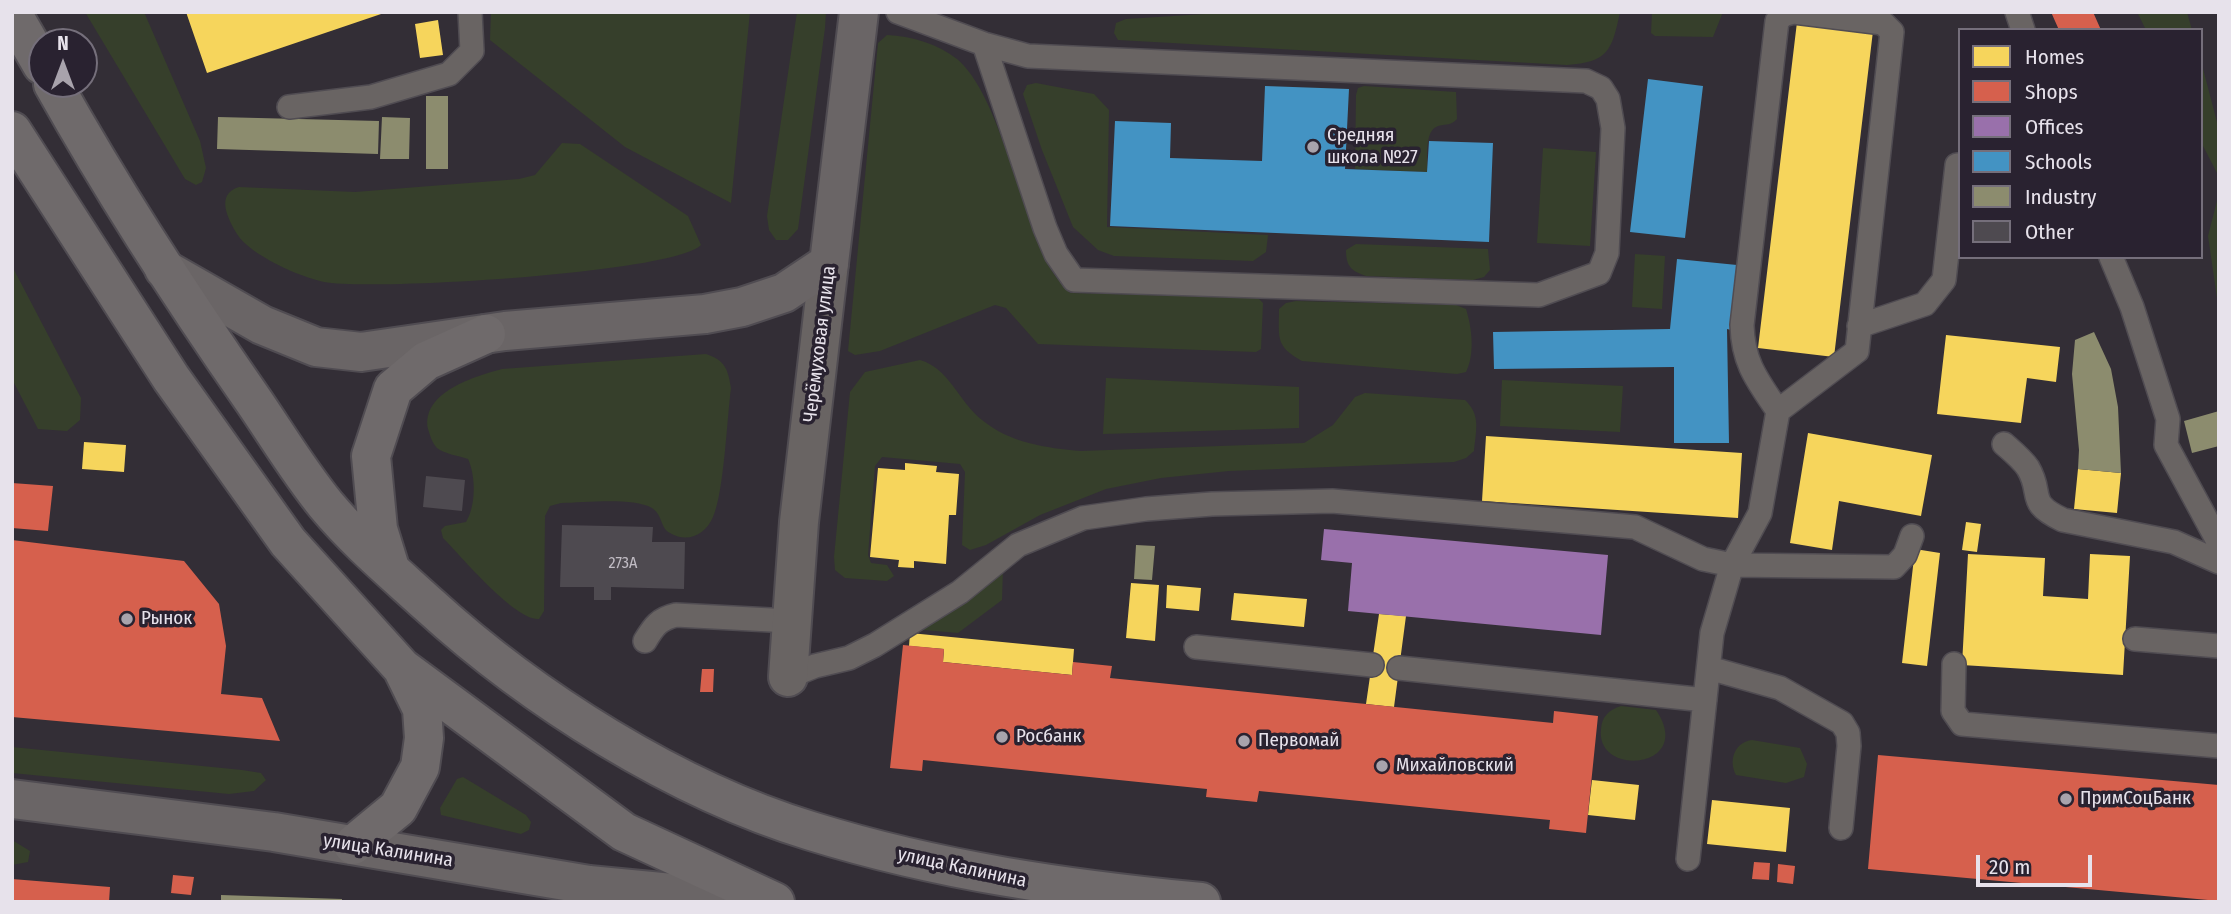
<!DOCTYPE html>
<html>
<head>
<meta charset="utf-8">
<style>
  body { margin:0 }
  #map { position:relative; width:2231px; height:914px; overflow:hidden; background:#332e36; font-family:"Fira Sans Condensed",sans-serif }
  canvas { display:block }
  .frame { position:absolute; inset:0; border:14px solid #e7e2eb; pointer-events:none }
  .legend { position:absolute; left:1958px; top:28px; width:245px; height:231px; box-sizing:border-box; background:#292230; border:2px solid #756f7b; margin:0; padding:9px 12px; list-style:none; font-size:21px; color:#e7e2eb }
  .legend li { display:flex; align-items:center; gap:14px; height:35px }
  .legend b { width:35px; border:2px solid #756f7b }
  .north { position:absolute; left:28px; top:28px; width:70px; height:70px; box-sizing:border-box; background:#292230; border:2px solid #756f7b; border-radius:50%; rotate:0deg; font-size:19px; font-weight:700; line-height:28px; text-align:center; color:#e7e2eb }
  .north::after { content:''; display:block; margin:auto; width:24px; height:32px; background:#a8a3ac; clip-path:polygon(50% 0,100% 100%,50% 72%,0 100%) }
  .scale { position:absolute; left:1976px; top:855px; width:116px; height:32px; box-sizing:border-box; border:4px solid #e7e2eb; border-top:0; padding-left:9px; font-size:21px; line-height:24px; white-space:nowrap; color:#e7e2eb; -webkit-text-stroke:5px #292230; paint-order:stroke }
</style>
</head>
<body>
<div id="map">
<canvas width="2231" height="914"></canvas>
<div class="frame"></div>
<ul class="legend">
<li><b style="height:19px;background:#f6d55c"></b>Homes</li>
<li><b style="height:19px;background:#d6604d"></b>Shops</li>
<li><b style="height:19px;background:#9970ab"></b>Offices</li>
<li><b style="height:19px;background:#4393c3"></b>Schools</li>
<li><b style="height:19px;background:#8c8c6e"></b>Industry</li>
<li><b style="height:19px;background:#4e4a50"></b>Other</li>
</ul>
<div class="north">N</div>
<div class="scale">20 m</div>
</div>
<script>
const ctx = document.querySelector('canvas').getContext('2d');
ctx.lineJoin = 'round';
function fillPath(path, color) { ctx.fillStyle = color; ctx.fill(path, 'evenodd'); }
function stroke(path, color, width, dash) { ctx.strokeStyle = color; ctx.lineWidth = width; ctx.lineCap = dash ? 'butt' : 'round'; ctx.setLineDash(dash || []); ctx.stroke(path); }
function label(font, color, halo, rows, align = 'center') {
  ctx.font = font + ' "Fira Sans Condensed",sans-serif'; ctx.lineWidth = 7; ctx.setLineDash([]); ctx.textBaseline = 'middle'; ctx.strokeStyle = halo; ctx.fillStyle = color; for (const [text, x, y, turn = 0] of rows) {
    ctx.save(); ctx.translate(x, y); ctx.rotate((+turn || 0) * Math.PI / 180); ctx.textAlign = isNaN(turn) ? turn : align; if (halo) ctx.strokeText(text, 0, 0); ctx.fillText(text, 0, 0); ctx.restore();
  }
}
fillPath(new Path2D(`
  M85,12H144L200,141L206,168L202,182L196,185L185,179Z
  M491,12H750L731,203L625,147L490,40Z
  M797,12H826L825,28L798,229L788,240H776L769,230L767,216Z
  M1236,12H1620C1612,51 1608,62 1567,65L1118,40L1114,33L1116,23L1126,19Z
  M1652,12H1723L1713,37L1655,36L1651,33Z
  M2137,12H2187L2192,30H2146Z
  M887,35C911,36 938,44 957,59C1000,95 1020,214 1050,268C1055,277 1063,285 1070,293L1258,298L1263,303L1261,349L1256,352L1038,344L1006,308L995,305L880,351L855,355L848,351L878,43Z
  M2201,61L2219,130V177L2201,142Z
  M1036,83L1094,94L1109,110L1107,227L1268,235L1266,252L1253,261L1114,256L1098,250L1073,227L1042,150L1023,94L1027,85Z
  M1364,86L1456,92L1457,119C1450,127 1444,123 1436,127C1424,133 1428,161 1427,172L1355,169L1356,95L1358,88Z
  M562,143L580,144L688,216L701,245C674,273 372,291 324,282C300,277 250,255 237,234C228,219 215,194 239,187L355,192L519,179L535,175Z
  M1543,148L1596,152L1590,246L1537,243Z
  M2219,193V312L2208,236Z
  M1356,244L1488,249L1490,270L1484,277L1473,280L1366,276C1351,271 1346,266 1346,250Z
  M1635,254L1665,256L1662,309L1632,307Z
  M12,266L81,398L80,420L67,431L38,429L12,379Z
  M1296,301L1456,305L1466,309C1472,328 1475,354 1466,372L1457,374L1302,361C1275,346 1279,338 1279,309L1286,303Z
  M706,354C725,360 728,369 731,388C727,418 724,492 713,517C706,534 688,544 670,533C660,528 663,515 652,508C632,497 584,503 561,503L550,506L545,516L544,611L539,619C515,621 461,556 443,538L441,530L445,526L466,522C476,506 476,476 468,459C460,456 444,454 437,448C432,443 430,435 428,429C421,392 476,376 502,369Z
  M920,360C949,368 959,402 982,420C1010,443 1046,448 1081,451L1304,443L1333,425L1355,397L1365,393L1465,400C1481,415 1476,430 1474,451L1466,458L1454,462L1229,471L1161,478L1106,489L1040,515L986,545L970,550L962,545L965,472L960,464L882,457L875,466L868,555L871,563L887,565L894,576L887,581L845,578L835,570L834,557L850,392L865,372Z
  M1106,378L1299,387V428L1103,434Z
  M1502,380L1623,386L1620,432L1500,426Z
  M1003,569L1002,600L958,633L913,629Z
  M1621,706L1656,710C1696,769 1595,778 1601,729C1602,716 1609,710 1621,706Z
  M1752,740L1800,748L1807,764L1804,777L1786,783L1736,775C1728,760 1735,742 1752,740Z
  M12,747L242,770L261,773L266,780L254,791L229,794L12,773Z
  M463,777L526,815L531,822L529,830L521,834L441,815L440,808L457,779Z
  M12,840L30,851L28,862L12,865Z`), '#363f2b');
fillPath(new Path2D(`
  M186,12H383L384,13L207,73Z
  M438,20L443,55L420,58L415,24Z
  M1797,22L1873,31L1834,357L1758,348Z
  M1946,335L2060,347L2056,382L2027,378L2021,423L1937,414Z
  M1808,433L1932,455L1921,516L1839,501L1832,550L1790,543Z
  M1486,436L1742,453L1738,518L1482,501Z
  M84,442L126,445L124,472L82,469Z
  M905,463L937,466L936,472L959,474L956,515H949L946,564L914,561V568L898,567L899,560L870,557L878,468L905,470Z
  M2078,469L2121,473L2117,513L2074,509Z
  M1966,522L1981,524L1977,552L1962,550Z
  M1915,549L1940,553L1927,666L1902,663Z
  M1968,554L2045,558L2043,596L2088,599L2090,554L2130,556L2123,675L1962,665Z
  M1131,583L1159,585L1155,641L1126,638Z
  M1167,585L1201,588L1199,611L1166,608Z
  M1234,593L1307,599L1304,627L1231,620Z
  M1379,614L1406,616L1394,707L1366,704Z
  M910,633L1074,649L1072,675L943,662L944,649L909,646Z
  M1592,780L1639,785L1635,820L1588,815Z
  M1712,800L1790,808L1786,852L1707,844Z`), '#f6d55c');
fillPath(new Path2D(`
  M2051,12H2093L2101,30H2059Z
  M12,483L53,486L48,531L12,528Z
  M12,540L184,561L219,604L226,646L221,694L262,698L280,741L12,717Z
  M903,645L944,649L943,662L1072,675L1073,662L1112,666L1110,678L1553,723L1554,711L1598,716L1586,833L1549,829L1550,820L1259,791L1257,802L1206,797L1207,789L923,760L922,771L890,768Z
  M702,669H714L713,692H700Z
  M1878,755L2219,785V901L1868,869Z
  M1754,862L1770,863L1769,880L1752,879Z
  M1778,864L1795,866L1793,884L1777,882Z
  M173,875L194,877L191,895L171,893Z
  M12,879L110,887L109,902H12Z`), '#d6604d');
fillPath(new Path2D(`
  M1324,529L1608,555L1601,635L1348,611L1352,563L1321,560Z`), '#9970ab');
fillPath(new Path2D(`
  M1648,79L1703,86L1685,238L1630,232Z
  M1265,86L1349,89L1345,169L1427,172L1429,141L1493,143L1489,242L1110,226L1115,121L1171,123L1170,158L1262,161Z
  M1677,259L1737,265L1731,330L1727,329L1729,443H1674V367L1494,369L1493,332L1670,329Z`), '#4393c3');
fillPath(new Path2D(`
  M426,96H448V169H426Z
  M218,117L379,121L378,154L217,149Z
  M382,117L410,118L409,159H380Z
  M2094,332L2111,369L2118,407L2121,473L2078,469L2079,450L2072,374L2075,340Z
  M2219,411V446L2192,453L2184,421Z
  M1136,545L1155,546L1152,580L1134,579Z
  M221,895L342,899V902H221Z`), '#8c8c6e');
fillPath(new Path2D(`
  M426,476L465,480L462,511L423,507Z
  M562,525L653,527L652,542H685L684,589L611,587V600H594V587H560Z`), '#4e4a50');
const lane = new Path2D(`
  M898,12L984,44L1028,56L1586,81L1601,88L1608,99L1613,128L1607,253L1599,273L1539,295L1074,280L1056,254L1045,228L984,44
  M2017,12L2023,30
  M289,107L371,97L449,74L472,51L470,12
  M2111,257L2132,307L2168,419L2166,445L2219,543
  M1859,326L1925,304L1944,280L1957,165
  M2004,444C2012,451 2022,459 2028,468C2044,495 2025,502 2063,520L2174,542L2219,562
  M1732,565L1760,513L1778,411L1857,351L1892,32L1883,23L1794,12L1783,15L1777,21L1742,325C1743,363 1757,380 1778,411
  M1732,565L1894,567L1905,555L1912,536
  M2135,639L2219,646
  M645,641C654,626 659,619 676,615L790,621
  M1196,647L1372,665
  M1954,664L1953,711L1962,724L2219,746
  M1399,668L1705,700
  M1709,668L1780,688L1842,723L1848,733L1849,746L1841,828
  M788,677L815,666L849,658L875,645L960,592L1018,545L1083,518L1146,509L1212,504L1332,501L1635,527L1703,559L1732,565L1712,633L1688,859`);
const street = new Path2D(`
  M788,677L799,522L829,263`);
const secondary = new Path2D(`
  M164,269L262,325L316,347L361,352L505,331L705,314L742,307L784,293L829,263L859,12
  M12,799L274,832L589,885L765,902`);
const highway = new Path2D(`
  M12,13L42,65
  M53,84C114,193 182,298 253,400C277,435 299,472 326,505C356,541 393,572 428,604C532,699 676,790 811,831C940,871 1068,889 1201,902
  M12,131L171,378L288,542L402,668L624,832L775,902
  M390,568L378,529L371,456L393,389L426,361L486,334
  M353,845L398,808L420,767L424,738L422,709L403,670`);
stroke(lane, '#504c52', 26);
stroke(street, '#504c52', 42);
stroke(secondary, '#504c52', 42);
stroke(highway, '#504c52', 42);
stroke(lane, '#696463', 23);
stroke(street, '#696463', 38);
stroke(secondary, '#6a6566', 38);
stroke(highway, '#6f6a6b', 38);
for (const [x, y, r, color] of [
  [1313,147,7,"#a8a3ac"],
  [127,619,7,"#a8a3ac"],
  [1002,737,7,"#a8a3ac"],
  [1244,741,7,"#a8a3ac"],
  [1382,766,7,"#a8a3ac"],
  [2066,799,7,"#a8a3ac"]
]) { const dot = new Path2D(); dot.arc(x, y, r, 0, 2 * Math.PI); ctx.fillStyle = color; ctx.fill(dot); stroke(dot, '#292230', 2.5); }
label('16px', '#c1bcc4', null, [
  ["273А",623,564]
]);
label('19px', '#e7e2eb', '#292230', [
  ["Средняя",1327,136],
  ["школа №27",1327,158],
  ["Рынок",141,619],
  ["Росбанк",1016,737],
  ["Первомай",1258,741],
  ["Михайловский",1396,766],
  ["ПримСоцБанк",2080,799]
], 'left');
label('19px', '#e7e2eb', '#292230', [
  ["Черёмуховая улица",820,344,-83],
  ["улица Калинина",388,851,9],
  ["улица Калинина",962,868,12]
]);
</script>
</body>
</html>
